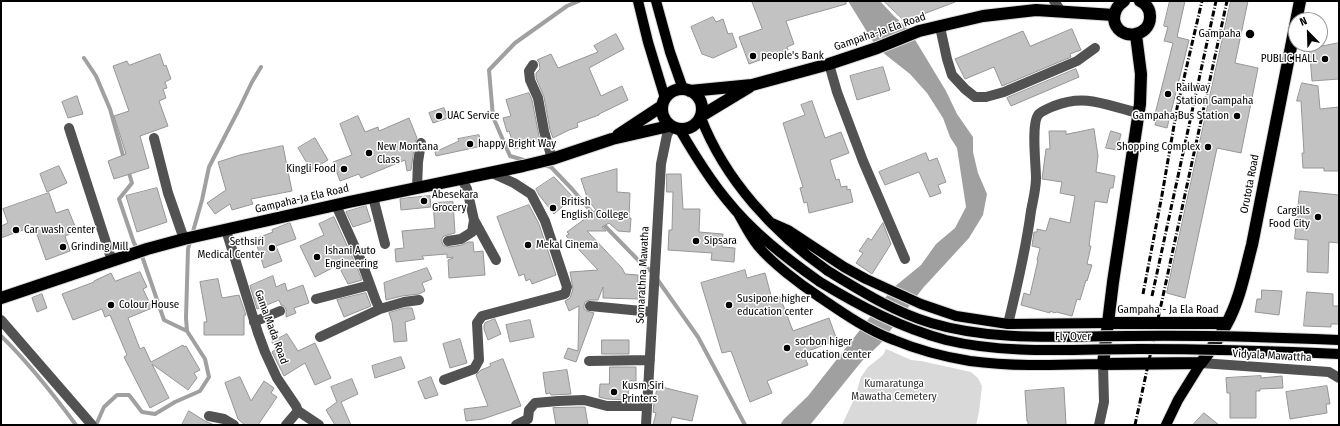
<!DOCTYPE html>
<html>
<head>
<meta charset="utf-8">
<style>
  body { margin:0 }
  #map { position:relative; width:1340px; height:426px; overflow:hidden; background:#fff; font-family:"Fira Sans Condensed",sans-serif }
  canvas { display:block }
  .frame { position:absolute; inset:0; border:2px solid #000; pointer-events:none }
  .north { position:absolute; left:1288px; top:12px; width:40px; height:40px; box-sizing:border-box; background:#fff; border:1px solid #999; border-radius:50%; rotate:337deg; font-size:11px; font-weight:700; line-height:16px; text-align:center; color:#000 }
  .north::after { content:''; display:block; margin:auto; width:14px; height:18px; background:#000; clip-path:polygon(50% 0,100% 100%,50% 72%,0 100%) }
</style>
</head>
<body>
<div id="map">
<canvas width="1340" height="426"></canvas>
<div class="frame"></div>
<div class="north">N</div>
</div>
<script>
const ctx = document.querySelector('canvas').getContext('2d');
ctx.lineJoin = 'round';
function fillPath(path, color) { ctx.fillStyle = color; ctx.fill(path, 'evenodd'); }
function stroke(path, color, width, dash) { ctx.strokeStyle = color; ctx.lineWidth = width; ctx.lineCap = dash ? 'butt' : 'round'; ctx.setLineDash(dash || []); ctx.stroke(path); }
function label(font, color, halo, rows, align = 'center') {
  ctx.font = font + ' "Fira Sans Condensed",sans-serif'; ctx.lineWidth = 3; ctx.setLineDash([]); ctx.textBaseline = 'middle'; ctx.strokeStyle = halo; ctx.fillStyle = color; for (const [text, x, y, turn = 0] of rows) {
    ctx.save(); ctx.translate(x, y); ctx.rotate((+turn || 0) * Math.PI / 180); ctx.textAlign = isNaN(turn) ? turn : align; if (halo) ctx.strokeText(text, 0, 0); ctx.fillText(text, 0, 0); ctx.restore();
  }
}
fillPath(new Path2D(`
  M886,349L891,351L911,360L921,361L971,372L978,378L982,386L979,412L976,425H842L855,397L861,377L868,367L883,355Z`), '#d9d9d9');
fillPath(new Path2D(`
  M848,1H880L893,15L905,26L914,38L946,91L957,114L973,137V152L978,173L987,194L983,215L969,238L923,288L880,344L862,361L810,425H780L784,419L808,396L893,288L921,265L936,244L955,228L966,207L957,148L950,137L943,118L927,93L910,74L877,48Z`), '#a0a0a0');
stroke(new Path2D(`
  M84,58L96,76L110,109L124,159
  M527,161L510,156L493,117L489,70L515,43L567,6L579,1
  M543,165L551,167L572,189L596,217
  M128,170L132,183L119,199L134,243L143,259L164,320L187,331
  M601,222L639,261L653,273
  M657,279L698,337L745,425
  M1,336C29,363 53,394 76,425
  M96,425L104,407L117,395H129L142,412L155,414L175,402L200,391L209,377L205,359L187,331L186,318L188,249L202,200L209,167L239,109L252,82L261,67`), '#a0a0a0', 4);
const building = new Path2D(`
  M752,1H846V4L786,21L794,44L787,47L788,50L749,64L739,37L762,29Z
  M884,1H955V2L905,21Z
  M1170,1H1185L1177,37L1189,40L1167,128L1155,125L1157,115L1155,114L1173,43L1164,41L1168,27L1164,26Z
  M1231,1H1248L1235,63L1258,68L1241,153L1217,148L1185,298L1167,293Z
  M713,17L716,22L723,19L728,34L732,33L737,47L713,58L702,54L691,27Z
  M1072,29L1081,50L1070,54L1071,57L1002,86L994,67L965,79L955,59L1023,31L1030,46Z
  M616,34L624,49L589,68L601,96L622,86L628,100L599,114V115L577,123L578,127L569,130L553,138L550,130L544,97L536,78V73L540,69L539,62L537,60L551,54L558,68L598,52L594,46Z
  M1339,43V79L1312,81L1309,44H1318L1321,46Z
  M160,54L164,66L166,65L171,79L165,82L167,88L163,89L166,98L159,101L168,126L140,136L149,168L114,179L108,161L126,154L114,116L129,111L113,66L127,61L129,65Z
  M883,67L890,90L857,100L850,76Z
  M1076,69L1079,77L1011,106L1007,98Z
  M1302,83L1318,86L1320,109L1339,107V171H1324V168H1303L1302,153H1304L1301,101H1297Z
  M529,93L532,100L540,141L515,149L509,131L507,132L503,118L511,116L506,100Z
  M77,96L83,114L68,118L62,102Z
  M812,101L825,138L841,132L849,153L830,160L836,180L839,179L841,187L847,186V190L850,189L853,202L809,213L807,202L804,203L800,188L803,187L783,123L805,115L801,105Z
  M444,108L448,118L433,123L429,113Z
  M358,116L365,132L378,127L379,131L409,118L417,138L415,142L411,170L407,171L405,160L361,178L359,174L340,181L333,162L352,155L340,124Z
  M1094,129L1098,156L1096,172L1115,176L1113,188H1110L1107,203L1095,201L1089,246H1091L1087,264L1092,265L1087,281L1086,280L1080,300L1077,299L1072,316L1056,312L1055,313L1050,311V313L1021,305L1024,293L1030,295L1038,260H1037L1040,248L1032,246L1034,232H1037V229L1046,231L1050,218L1070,223L1075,196L1060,193L1062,182L1042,179L1046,149H1050L1049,131H1066V134Z
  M1111,131L1121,134L1117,150L1106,148Z
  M479,135L482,146L436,156L435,152L459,141L458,139Z
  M315,138L328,160L311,170L298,148Z
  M283,146L292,191L251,199L253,204L232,210L230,204L215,214L207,203L226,190L218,162L240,155Z
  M926,153L929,161L937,158L946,182L938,185L941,193L930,197L919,172L885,185L879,172Z
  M59,166L67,183L47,192L40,174Z
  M617,169V192L630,193L629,218H631L630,232L618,231L609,223L602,227L606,231H587L622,268L625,274L638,275V299L603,298V287L598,300H590L585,302L584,306V309L587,311L594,313L576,362L564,358L568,348L578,351L579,306L569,311L565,301L570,298L573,289L570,272L598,270L566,236L569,234L567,232L590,215L593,218L592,213L596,210L588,200L581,179Z
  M667,174H681L683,209H700L699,232L723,234L722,247L735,248L734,262L711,260L712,253L668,250L669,230H672L673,192H667Z
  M554,177L573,197L554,214L539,195L536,189Z
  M157,188L167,222L137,232L126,196Z
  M1300,191L1339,195V243L1329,242L1328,273L1307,272L1308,240L1295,239Z
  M49,193L56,213L68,209L77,231L65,236L70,251L46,260L34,226L1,238V226L8,223L3,209Z
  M430,196L431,207L401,210L400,199Z
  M453,202L455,233L444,236L442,238V242L443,245L449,247L462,245L468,242H473L474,252L483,251L485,275L449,278L448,260L453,258V257L447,258V254L422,256L424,259L396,262L395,249L404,248L402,231L435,228L433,203Z
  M529,205L539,224L556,275L532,284L530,279L526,281L524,274L519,276L497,217Z
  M366,206L371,221L353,227L346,212Z
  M334,217L356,265L362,280L348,284L338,265L315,277L300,246L324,235L319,224Z
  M290,223L296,239L276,246L282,261L264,268L255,239L273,232L272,230Z
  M883,223L891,244L872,274L856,263L863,253L859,251L868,238L871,240Z
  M427,268L432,279L422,283L425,291L419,294L402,296L386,300L384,283Z
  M745,270L747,278L765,273L772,299L780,297L793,331L829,318L837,340L803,353L808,365L767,381L772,393L750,402L731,351L722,353L701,283Z
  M140,272L147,287L143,289L152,308L128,318L140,349L144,347L151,362L183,345L184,347L186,346L200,370L194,373L197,378L188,390L152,364L169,398L150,408L124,357L127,355L110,315L105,317L102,309L73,320L62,294L94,282V281L111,273L115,281Z
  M273,276L276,287L285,283L287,291L303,285L309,303L294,308L296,313L286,317V309L284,306L281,305L279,300L257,309L250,286Z
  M218,279L222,298L239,295L246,315H244V335H204V322H207L200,282Z
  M1262,290L1282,291L1279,315L1255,312L1257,299H1261Z
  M1307,292L1333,294V306H1339V324H1331V327L1304,326Z
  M366,293L371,306L344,317L337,300Z
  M42,294L47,308L37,312L32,298Z
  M405,308H412L415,319L405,322L407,341L394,342L392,322L389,313Z
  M495,319L501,334L488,340L484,329V325L485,323Z
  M530,320L534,337L510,342L506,325Z
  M287,334L298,351L315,343L331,378L315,385L305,363L284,376L272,352L276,349L272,342Z
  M460,339L467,363L450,368L443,344Z
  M602,340H629V354H602Z
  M401,357L405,368L375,378L372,366Z
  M503,359L521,406L483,419L466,421L464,409L488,406L476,375L481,370L491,366L490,364Z
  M610,367H636V381H629L628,400L607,399L599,397L600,384H609Z
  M567,370L571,394L551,395L550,393L546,394L543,373Z
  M1261,376V378L1282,376L1283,388L1260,389V391H1256V418H1230V393H1227L1226,378Z
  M240,377L251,401L264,381L274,388L271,393L277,397L258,425H245L238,419L225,383Z
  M431,377L438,395L425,399L418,382Z
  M352,379L358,394L341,402L351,425H335L326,410L337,402L331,387Z
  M658,386L698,396L692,421L672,417L670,425H653L656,413L653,412L654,403Z
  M1327,386L1330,404H1326L1327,413L1290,419L1286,392Z
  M1064,388L1066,425H1028V421H1027L1025,391Z
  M583,407H585L588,425H556L553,408Z
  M189,411L205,421L214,425H182Z
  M1204,413L1219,425H1193Z`);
fillPath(building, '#c2c2c2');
stroke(building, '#969696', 1);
const major = new Path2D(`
  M638,1L648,42L665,98
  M656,1L670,52L683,89
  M701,118C725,180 774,233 828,271
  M680,130C694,154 708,177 726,199C752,232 786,258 820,282
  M738,213C744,224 750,236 758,246C772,263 800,284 818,296C843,313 867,330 894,340C918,350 945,357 970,361C1014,367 1059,365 1103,364
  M772,223L788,230L844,267L866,279L921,304L956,316L1008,324L1108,323
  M1166,425L1178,400L1201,363`);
const highway = new Path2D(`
  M1124,1C1118,5 1114,11 1114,19C1117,42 1151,38 1150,16C1150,9 1146,4 1140,1
  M1136,35L1141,74L1140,104L1113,282L1103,364L1201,363C1210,351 1219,338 1226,325C1240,300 1245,271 1252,245L1300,1
  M662 109a20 20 0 1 1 40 0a20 20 0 1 1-40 0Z
  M690,91L752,85L829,64L877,48L919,31L983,16L1036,10L1114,15
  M701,116L749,87
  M618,135L662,106
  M1,298L147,249L184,239L349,202L523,166L552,159L612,139L669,126
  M1108,323H1227`);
stroke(major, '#dbdbdb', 12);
stroke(highway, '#dbdbdb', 14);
stroke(new Path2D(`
  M1054,1L1061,11
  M940,27L947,59L952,75L965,89L975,97H986L1004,92L1077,61L1095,48
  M829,64L837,92L863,161L905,259
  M533,65L529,71L530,80L538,98L544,131L552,159
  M69,128L112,261
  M154,138L168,193L184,239
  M462,179L467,189L474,220L496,260
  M417,188L418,162L421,143
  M373,197L385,244
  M336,205L362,263L376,301L380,309L404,302L419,300
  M226,230L258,333L265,352L277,378L296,406L298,411L286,425
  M448,241L461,239L472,232L474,220
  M316,299L370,285
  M590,306L652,312
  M1,320L92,425
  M254,322L280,311
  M1008,324C1017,287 1026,249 1031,211C1033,200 1036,189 1036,178C1036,165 1031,125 1038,115C1041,111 1049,108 1054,106C1087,93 1107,106 1139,113
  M320,337L380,309
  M589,361L650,360
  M1201,363L1329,372L1339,378
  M444,380L474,369L479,360L477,323L482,316L565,294L567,287L545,221L531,194L514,183L492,173
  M298,411L319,425
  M209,416L224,419L234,425
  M516,425L528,419L529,410L535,403L558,401L584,400L607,406H646
  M646,425L661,164L667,135L671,127
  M1099,425L1104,402L1103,364`), '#525252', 10);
stroke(major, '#000', 10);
stroke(highway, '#000', 12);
stroke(new Path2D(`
  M1143,294L1162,195L1177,108L1202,1
  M1152,296L1216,1
  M1135,425L1227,1`), '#000', 3, [6, 2, 1, 2]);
const majorBridge = new Path2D(`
  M828,271C861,291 894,312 931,323C995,342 1063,336 1130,336C1200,335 1269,337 1339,340
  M820,282C860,306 901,328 946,340C1008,355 1076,349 1139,349C1206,349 1272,351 1339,354`);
stroke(majorBridge, '#dbdbdb', 12, []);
stroke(majorBridge, '#000', 10);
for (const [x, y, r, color] of [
  [1250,34,5,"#000"],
  [753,56,4,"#000"],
  [1325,59,4,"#000"],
  [1168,94,4,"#000"],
  [439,116,4,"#000"],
  [1237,116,4,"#000"],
  [470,144,4,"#000"],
  [1208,147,4,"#000"],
  [369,153,4,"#000"],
  [344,169,4,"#000"],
  [424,201,4,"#000"],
  [553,208,4,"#000"],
  [1318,217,4,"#000"],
  [16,230,4,"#000"],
  [696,241,4,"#000"],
  [528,245,4,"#000"],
  [63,247,4,"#000"],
  [272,248,4,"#000"],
  [317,257,4,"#000"],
  [111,305,4,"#000"],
  [729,305,4,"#000"],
  [787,348,4,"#000"],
  [614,392,4,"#000"]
]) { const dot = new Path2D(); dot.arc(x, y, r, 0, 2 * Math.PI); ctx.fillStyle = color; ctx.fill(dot); stroke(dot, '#fff', 1.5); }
label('11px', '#000', '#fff', [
  ["Gampaha-Ja Ela Road",880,32,-19],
  ["Orutota Road",1250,184,-79],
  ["Gampaha-Ja Ela Road",302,199,-13],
  ["Somarathna Mawatha",643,275,-87],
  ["Gampaha - Ja Ela Road",1168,310],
  ["Gama Mada Road",271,327,70],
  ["Fly Over",1073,337],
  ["Vidyala Mawattha",1272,356,3]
]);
label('11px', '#000', '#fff', [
  ["Gampaha",1241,34,"right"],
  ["people's Bank",761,56],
  ["PUBLIC HALL",1317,59,"right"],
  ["Railway",1176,88],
  ["Station Gampaha",1176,101],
  ["UAC Service",447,116],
  ["Gampaha Bus Station",1229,116,"right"],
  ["happy Bright Way",478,144],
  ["New Montana",377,147],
  ["Class",377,160],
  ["Shopping Complex",1200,147,"right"],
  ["Kingli Food",336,169,"right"],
  ["Abesekara",432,195],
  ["Grocery",432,208],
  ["British",561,202],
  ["English College",561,215],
  ["Cargills",1310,211,"right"],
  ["Food City",1310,224,"right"],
  ["Car wash center",24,230],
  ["Sipsara",704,241],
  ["Sethsiri",264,242,"right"],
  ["Medical Center",264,255,"right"],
  ["Mekal Cinema",536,245],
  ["Grinding Mill",71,247],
  ["Ishani Auto",325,251],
  ["Engineering",325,264],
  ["Susipone higher",737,299],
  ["education center",737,312],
  ["Colour House",119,305],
  ["sorbon higer",795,342],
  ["education center",795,355],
  ["Kusm Siri",622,386],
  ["Printers",622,399]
], 'left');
label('11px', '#303030', '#fff', [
  ["Kumaratunga",894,384],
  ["Mawatha Cemetery",894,397]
]);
</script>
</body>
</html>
